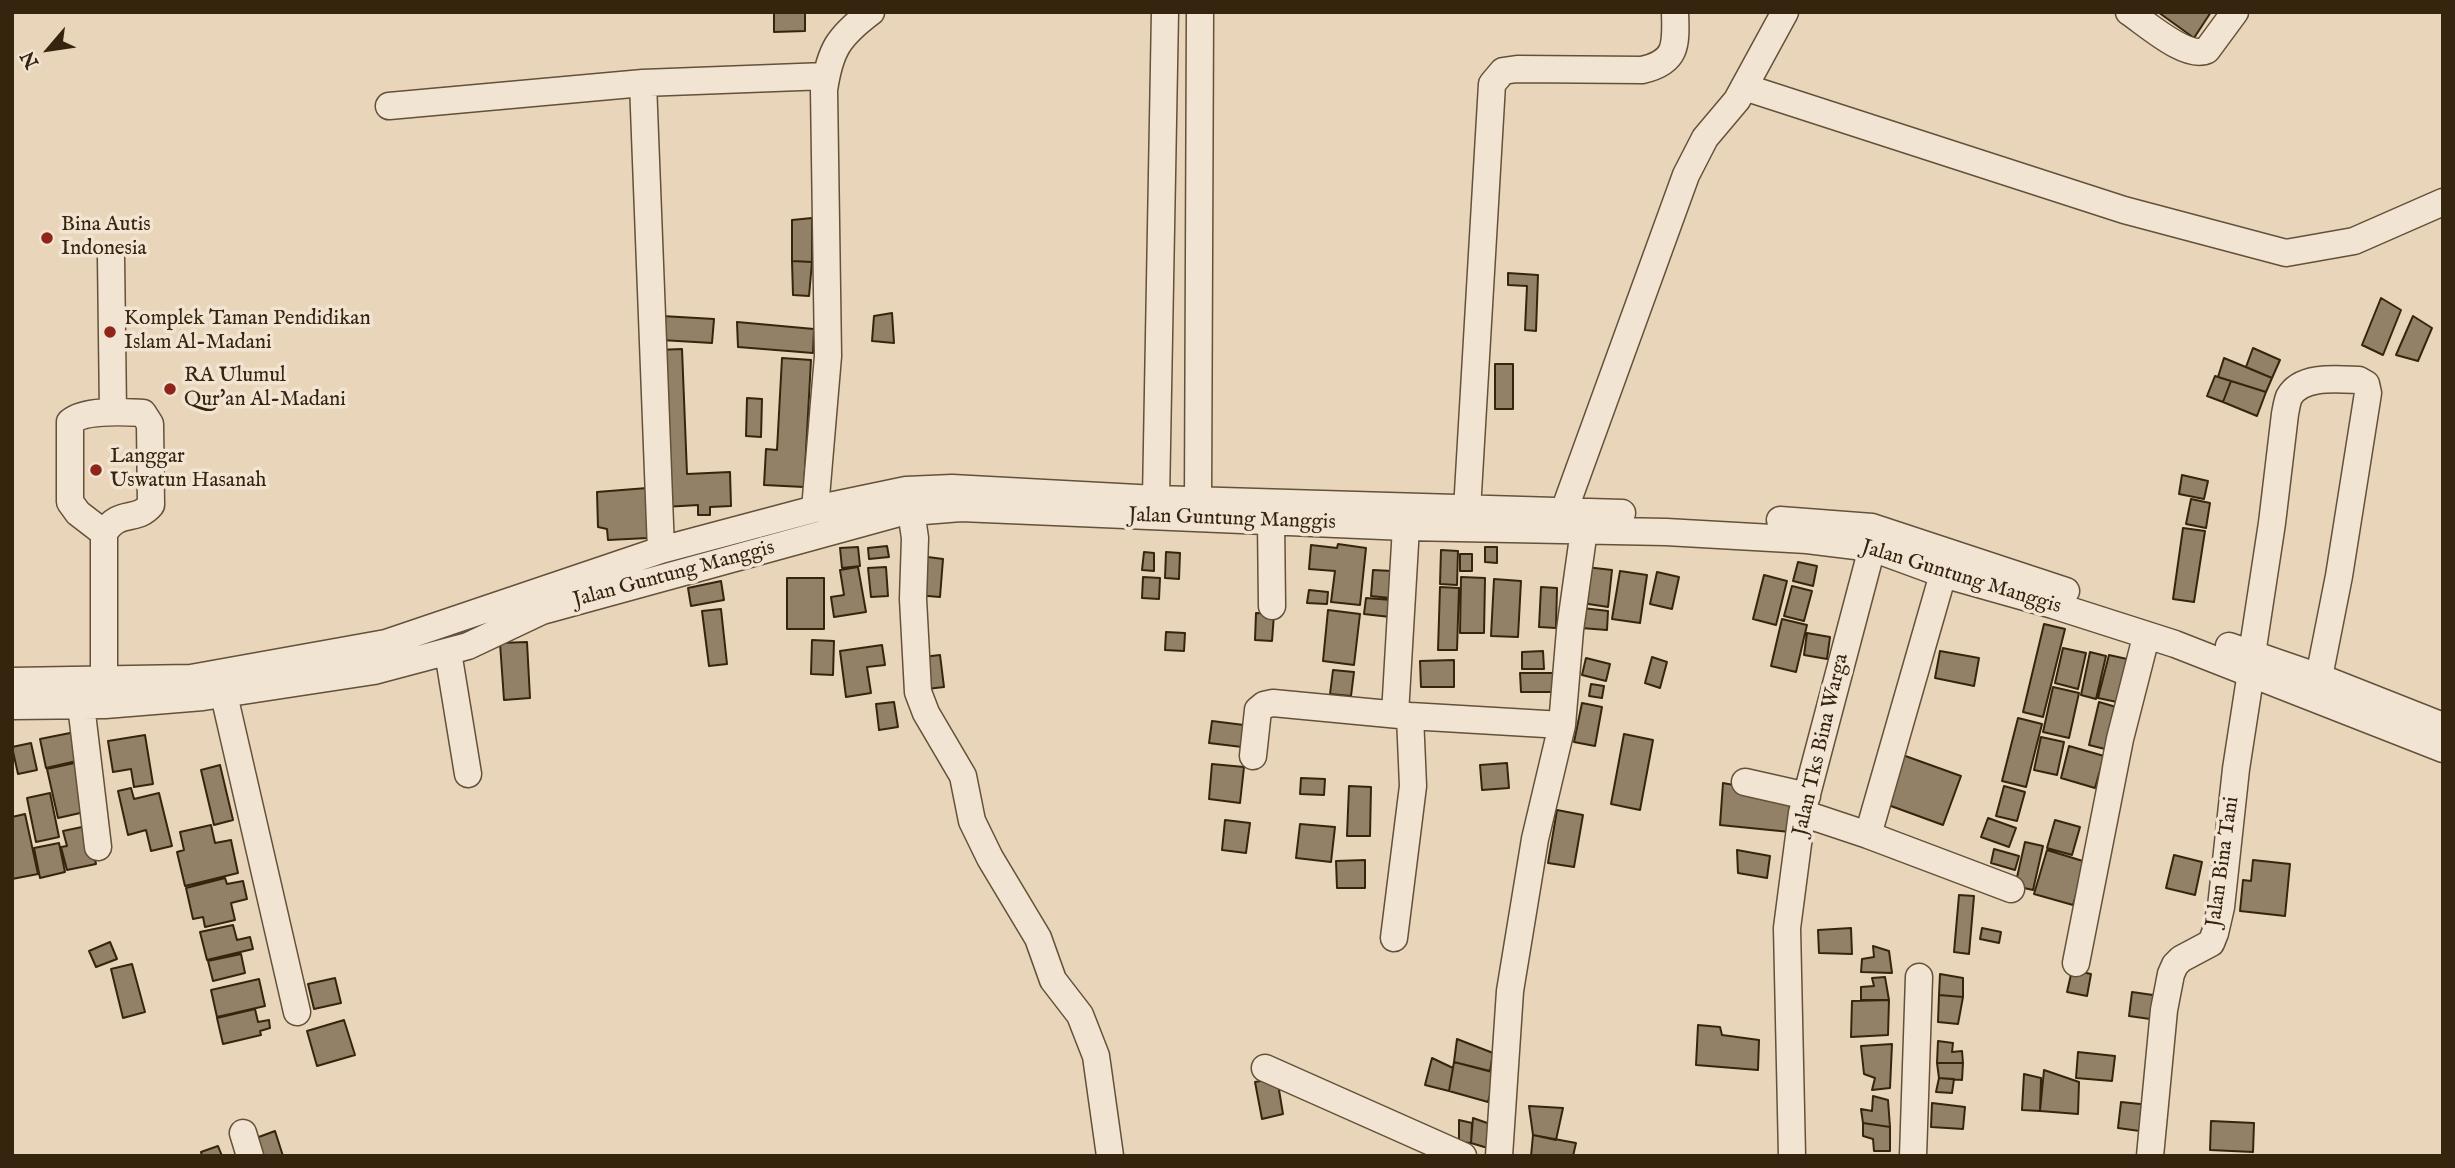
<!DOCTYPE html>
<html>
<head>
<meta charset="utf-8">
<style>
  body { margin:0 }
  #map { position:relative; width:2455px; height:1168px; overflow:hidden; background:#e9d5b9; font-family:"IM FELL English",serif }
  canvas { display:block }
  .frame { position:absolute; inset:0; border:14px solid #36250e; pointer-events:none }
  .north { position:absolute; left:14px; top:14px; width:70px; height:70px; -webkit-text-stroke:5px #f1e4d2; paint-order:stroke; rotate:241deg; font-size:19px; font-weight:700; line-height:28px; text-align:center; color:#36250e }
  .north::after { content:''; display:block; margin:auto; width:24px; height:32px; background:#36250e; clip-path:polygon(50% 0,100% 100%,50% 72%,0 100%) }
</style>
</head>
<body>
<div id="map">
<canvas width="2455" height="1168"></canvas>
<div class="frame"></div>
<div class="north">N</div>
</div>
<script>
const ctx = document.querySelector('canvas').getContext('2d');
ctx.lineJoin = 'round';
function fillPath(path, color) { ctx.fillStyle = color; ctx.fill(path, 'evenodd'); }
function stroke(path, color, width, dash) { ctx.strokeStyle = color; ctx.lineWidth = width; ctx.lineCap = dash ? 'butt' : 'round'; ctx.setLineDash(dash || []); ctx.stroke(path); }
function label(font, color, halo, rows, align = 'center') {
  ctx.font = font + ' "IM FELL English",serif'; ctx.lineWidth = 7; ctx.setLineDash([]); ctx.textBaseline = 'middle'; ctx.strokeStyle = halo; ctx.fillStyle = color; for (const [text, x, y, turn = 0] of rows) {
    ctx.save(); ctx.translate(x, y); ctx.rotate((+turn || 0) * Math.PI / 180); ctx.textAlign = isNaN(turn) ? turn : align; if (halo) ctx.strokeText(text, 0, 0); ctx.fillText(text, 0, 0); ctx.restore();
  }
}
const building = new Path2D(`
  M774,12H805V31L774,32Z
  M2158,12H2211L2194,38Z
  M812,218V262L792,261V220Z
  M792,261L812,262L809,296L793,295Z
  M1508,273L1538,275L1536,331L1525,330L1527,286L1508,285Z
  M2381,298L2401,310L2383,355L2362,345Z
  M892,313L894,343L872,341L874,316Z
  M662,316L714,319L712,343L661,340Z
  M2413,316L2432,328L2418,361L2396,355Z
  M737,322L814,329L813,353L738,347Z
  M2253,348L2280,360L2272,378L2246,367Z
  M682,349L687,474L730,472L731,506L710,507V515H698V505L664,507L657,350Z
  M782,358L811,360L804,487L764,485L766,449L777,450Z
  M2224,358L2272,378L2266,392L2218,377Z
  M1495,364H1513V409H1495Z
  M2215,376L2231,381L2223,402L2207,396Z
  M2231,381L2266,392L2257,416L2223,402Z
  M747,398L762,399L761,437L746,436Z
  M2182,475L2208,481L2204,499L2179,494Z
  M647,488L648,538L608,540L607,529L598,527L597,492Z
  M2191,499L2210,503L2206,528L2186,524Z
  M2183,528L2205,531L2194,602L2173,599Z
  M1338,544L1366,548L1360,605L1331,602L1335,571L1309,569L1311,545L1337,548Z
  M887,546L889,557L869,559L868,548Z
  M858,547L860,566L842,568L840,548Z
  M1485,547H1497V563L1485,562Z
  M1441,550L1458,551L1457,585L1440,584Z
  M1144,552L1154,553V571L1142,570Z
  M1166,552L1180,553L1179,579L1165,578Z
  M1460,554H1472V571H1460Z
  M920,556L943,559L940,597L916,595Z
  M1798,562L1817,566L1813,586L1793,581Z
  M858,567L866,612L834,617L831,597L844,595L840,570Z
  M886,567L888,596L871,597L868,568Z
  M1586,567L1612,570L1608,607L1582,603Z
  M1373,570L1392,571L1390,598L1371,596Z
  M1620,571L1647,575L1640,623L1612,619Z
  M1657,572L1679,577L1672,609L1650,604Z
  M1764,575L1787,581L1776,625L1753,619Z
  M1143,577L1160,578L1159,599L1142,598Z
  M1461,577L1485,578L1484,633H1460Z
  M787,578H824V629H787Z
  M1494,579L1521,581L1518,637L1491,636Z
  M721,581L724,600L691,606L688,588Z
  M1792,586L1812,591L1804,621L1784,616Z
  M1440,587L1459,588L1457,650H1438Z
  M1541,587L1557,588L1556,628L1539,627Z
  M1309,590L1328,592L1327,604L1307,603Z
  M1366,598L1392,600L1390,617L1364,614Z
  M1583,608L1608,611L1607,630L1581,628Z
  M721,609L727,664L709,666L702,611Z
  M1328,610L1360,614L1354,665L1323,661Z
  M1256,613L1274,614L1272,641L1255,640Z
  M1782,619L1807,625L1796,672L1771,666Z
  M2044,624L2065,629L2043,717L2023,712Z
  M1166,632L1185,633L1184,651L1165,650Z
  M1807,633L1830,637L1827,659L1804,655Z
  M812,640L834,641L833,675L811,674Z
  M527,642L530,698L504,700L500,643Z
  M882,645L885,665L867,667L871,693L846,697L840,651Z
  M2063,648L2086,653L2078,689L2055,683Z
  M1543,651L1544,669H1522V652Z
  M1940,651L1979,658L1974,686L1935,678Z
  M2090,652L2106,656L2096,699L2081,695Z
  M940,655L944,687L927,689L923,657Z
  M2109,655L2127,659L2117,702L2098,698Z
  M1652,657L1667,662L1660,688L1645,683Z
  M1586,658L1610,664L1606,681L1582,675Z
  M1454,660V687H1421L1420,661Z
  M1333,670L1354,672L1351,696L1330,694Z
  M1520,673H1553V692H1521Z
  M1591,684L1604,686L1602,698L1589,696Z
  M2053,687L2079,693L2069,738L2043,732Z
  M894,702L898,727L879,730L876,704Z
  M2099,702L2116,707L2105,749L2089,745Z
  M1582,703L1602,707L1595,746L1574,742Z
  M2018,718L2042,724L2026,787L2002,781Z
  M1212,721L1244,725L1242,747L1209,743Z
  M75,732L81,760L46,768L40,739Z
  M1624,734L1653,740L1640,810L1611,804Z
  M145,735L153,784L134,787L131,769L113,772L108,741Z
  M2041,737L2064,742L2057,775L2034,770Z
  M31,743L37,770L18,774L12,747Z
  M2069,746L2104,756L2095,788L2061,778Z
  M1897,753L1961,776L1943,825L1880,802Z
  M79,762L89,811L58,818L47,769Z
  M1507,763L1509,788L1482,790L1480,765Z
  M1212,764L1244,767L1240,803L1209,799Z
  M220,765L233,820L214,825L201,770Z
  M1301,778L1325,779L1324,795L1300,794Z
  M1723,783L1792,796L1790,832L1720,825Z
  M1349,786L1371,787L1370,836H1347Z
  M2004,786L2025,792L2017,821L1996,816Z
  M131,788L134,799L159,793L172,846L151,851L146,830L128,835L118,791Z
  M50,793L59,837L36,842L27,798Z
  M1557,810L1583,815L1574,867L1548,863Z
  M25,814L38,874L12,879V817Z
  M1988,818L2016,828L2009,847L1981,837Z
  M1225,820L1250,823L1246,853L1222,850Z
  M2055,820L2080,827L2072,855L2047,848Z
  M1300,824L1335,827L1331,862L1296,858Z
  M211,825L215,843L231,840L238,873L185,886L177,852L184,850L180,832Z
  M82,827L85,842L91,841L96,864L67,870L61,847L67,846L63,831Z
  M2025,842L2043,846L2033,890L2015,886Z
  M59,843L65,872L40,878L34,848Z
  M1994,849L2019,856L2015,870L1991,863Z
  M1737,850L1770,856L1767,878L1738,873Z
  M2047,850L2086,862L2073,905L2034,894Z
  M2174,855L2202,862L2195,895L2166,888Z
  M1365,860V888H1337L1336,861Z
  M2253,860L2290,864L2285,916L2240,911L2243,880L2251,881Z
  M225,878L227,884L243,881L247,899L231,903L235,920L205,927L203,917L193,919L186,888Z
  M1959,895L1974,896L1969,954L1954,952Z
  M233,925L237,940L250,937L253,949L207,960L200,932Z
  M1851,928L1852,954L1819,953L1818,930Z
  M1982,928L2001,932L1999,943L1980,939Z
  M110,942L117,959L96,967L89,951Z
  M1873,946L1889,951L1892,973L1861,972L1862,959L1874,957Z
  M241,954L245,973L213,981L208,961Z
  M132,964L145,1012L123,1018L111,969Z
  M2072,970L2091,974L2087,996L2067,992Z
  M1940,974L1963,978V997L1939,995Z
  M1885,977L1889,1000H1861V987L1874,986L1872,978Z
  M335,978L341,1003L314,1009L308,984Z
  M259,979L265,1006L217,1017L211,990Z
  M2132,992L2160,996L2157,1020L2129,1016Z
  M1939,995L1963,997L1958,1024L1938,1022Z
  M1889,1000L1888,1035L1851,1037L1852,1001Z
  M255,1009L258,1022L269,1020L270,1028L260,1031L261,1035L223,1044L217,1018Z
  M344,1020L355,1055L317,1066L307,1031Z
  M1698,1025L1720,1027L1722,1035L1759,1040L1758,1070L1696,1065Z
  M1457,1039L1493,1053L1490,1071L1454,1062Z
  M1938,1041L1953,1043L1952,1052L1962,1051L1963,1063H1937Z
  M1892,1044L1890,1088L1872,1090L1875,1078L1864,1074L1861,1046Z
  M2078,1052L2115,1056L2112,1081L2076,1078Z
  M1432,1058L1453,1068L1449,1091L1425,1085Z
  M1454,1062L1496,1073L1488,1102L1449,1091Z
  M1937,1063H1963L1962,1080L1939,1078Z
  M2044,1070L2079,1082L2078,1114L2040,1111Z
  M2024,1074L2041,1078L2040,1111L2022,1110Z
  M1277,1078L1283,1114L1262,1119L1255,1082Z
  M1939,1078L1954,1079L1952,1093L1936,1092Z
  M1873,1096L1888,1100L1890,1127L1863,1123L1861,1109L1872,1111Z
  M2121,1102L2150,1105L2147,1132L2118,1128Z
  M1932,1103L1965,1107L1963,1129L1931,1127Z
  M1529,1106L1563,1108L1556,1140L1533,1135Z
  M1473,1118L1490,1124L1491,1149L1471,1143Z
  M1459,1120L1472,1123L1471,1143L1459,1142Z
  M2211,1121L2254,1123L2253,1152L2210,1150Z
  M1863,1123L1890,1127V1151H1874L1873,1139L1863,1136Z
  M275,1131L283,1156H262L256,1138Z
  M1533,1135L1576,1143L1573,1156H1531Z
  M218,1146L222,1156H202L201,1152Z`);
fillPath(building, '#938167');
stroke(building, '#36250e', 2);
const minor = new Path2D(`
  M2129,12C2147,24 2187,60 2207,50L2235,12
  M643,83L661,550
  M1744,87L2124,210L2286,253L2354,241L2443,202
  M389,106L643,83L826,76
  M111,257L113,412
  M1156,499L1165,12
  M1198,500L1200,12
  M815,509L828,356L824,90C830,50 838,37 871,12
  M1467,510L1492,84L1503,71L1517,69L1642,70C1678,62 1676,44 1675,12
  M911,511L915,538L913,599L918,692L926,713L963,776L972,821L990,858L1038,938L1053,980L1080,1015L1096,1056L1110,1156
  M1564,511L1686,175L1705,138L1737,100L1785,12
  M1780,520L1872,527L2066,591
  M1271,521L1272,606
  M104,533L78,513L70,502V422C85,409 124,412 143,413L150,424L151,505C136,523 120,508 104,533V696
  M2229,646L2319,677L2443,726
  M448,652L468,774
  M2252,654L2272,523L2285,414C2286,409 2287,402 2289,397C2301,375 2337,379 2359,380L2366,384L2368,393L2339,576L2319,677
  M12,681L191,678L386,643L661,550L815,509L906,490L952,488L1156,499L1622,513
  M224,695L297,1012
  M81,705L98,847
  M12,706L105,705L203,697L374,671L468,646L542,611L899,513L961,508L1406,527L1666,532L1807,540L1872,548L1943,574L2053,605L2175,644L2443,749
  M1395,714L1406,527
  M1253,756L1258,710L1264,705L1273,703L1410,716L1562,725
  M1745,782L1807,796
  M1802,813L1868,835L2011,889
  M1868,835L1943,574
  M1394,938L1413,786L1410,716
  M2076,963L2120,739L2146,637
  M1265,1068L1463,1156
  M243,1133L250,1156
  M1499,1156L1510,991L1535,839L1562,725L1570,630L1584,530
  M1792,1156L1787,928L1802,813L1872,548
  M1913,1156L1919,977
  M2150,1156L2164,1010L2171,974L2175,965L2181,959L2211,943L2215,933L2221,907L2236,769L2251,672`);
stroke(minor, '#635139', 29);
stroke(minor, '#f1e4d2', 26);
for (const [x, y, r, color] of [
  [47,238,7,"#8f2418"],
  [110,332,7,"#8f2418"],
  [170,389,7,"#8f2418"],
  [96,470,7,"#8f2418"]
]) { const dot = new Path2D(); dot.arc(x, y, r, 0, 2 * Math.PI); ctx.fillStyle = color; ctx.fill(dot); stroke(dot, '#f1e4d2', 2.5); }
label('21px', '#36250e', '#f1e4d2', [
  ["Bina Autis",61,226],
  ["Indonesia",61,250],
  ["Komplek Taman Pendidikan",124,320],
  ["Islam Al-Madani",124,344],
  ["RA Ulumul",184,377],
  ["Qur'an Al-Madani",184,401],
  ["Langgar",110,458],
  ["Uswatun Hasanah",110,482]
], 'left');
label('21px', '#36250e', '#f1e4d2', [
  ["Jalan Guntung Manggis",1232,520,2],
  ["Jalan Guntung Manggis",674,575,-15],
  ["Jalan Guntung Manggis",1961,578,17],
  ["Jalan Tks Bina Warga",1822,745,-77],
  ["Jalan Bina Tani",2224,862,-82]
]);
</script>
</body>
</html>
